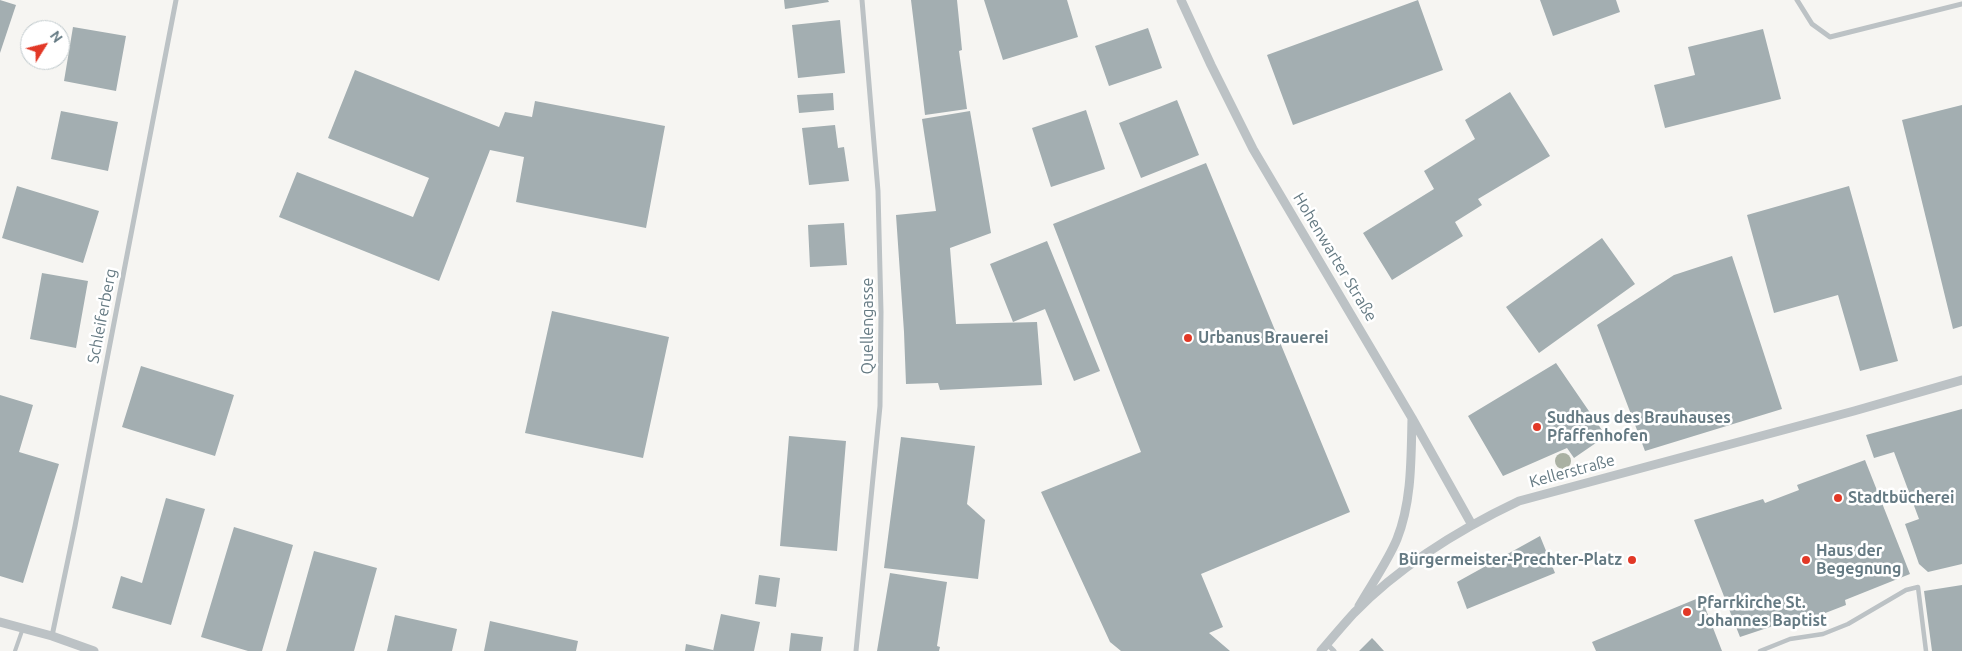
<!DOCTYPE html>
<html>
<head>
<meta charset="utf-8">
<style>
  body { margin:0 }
  #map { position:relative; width:1962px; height:651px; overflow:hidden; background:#f6f5f2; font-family:Ubuntu,sans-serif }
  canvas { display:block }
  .north { position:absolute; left:20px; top:20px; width:50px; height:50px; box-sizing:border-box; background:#fff; border:1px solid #c1cacd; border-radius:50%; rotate:54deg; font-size:14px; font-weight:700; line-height:20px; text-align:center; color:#657a83 }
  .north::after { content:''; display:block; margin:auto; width:18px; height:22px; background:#e23826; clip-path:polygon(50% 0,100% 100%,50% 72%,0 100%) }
</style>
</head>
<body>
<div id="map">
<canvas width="1962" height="651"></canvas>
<div class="north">N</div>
</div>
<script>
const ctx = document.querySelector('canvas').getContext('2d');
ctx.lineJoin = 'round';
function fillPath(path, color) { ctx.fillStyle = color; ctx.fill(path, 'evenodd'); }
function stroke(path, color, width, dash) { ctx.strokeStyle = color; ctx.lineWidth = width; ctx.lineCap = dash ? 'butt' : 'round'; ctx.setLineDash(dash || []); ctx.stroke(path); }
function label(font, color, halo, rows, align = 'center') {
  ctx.font = font + ' Ubuntu,sans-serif'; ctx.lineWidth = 5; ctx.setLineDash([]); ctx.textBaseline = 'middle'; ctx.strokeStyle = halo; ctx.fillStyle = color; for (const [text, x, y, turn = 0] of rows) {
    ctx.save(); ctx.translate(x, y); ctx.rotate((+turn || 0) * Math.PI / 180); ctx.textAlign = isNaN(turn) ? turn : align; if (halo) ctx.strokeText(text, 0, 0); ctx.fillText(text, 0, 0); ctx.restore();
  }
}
fillPath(new Path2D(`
  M0,0L16,5L0,53Z
  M784,0H828L829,2L785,9Z
  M911,0H957L962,50L959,51L967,109L925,115Z
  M984,0H1067L1078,37L1003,60Z
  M1418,0L1443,70L1293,125L1267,55Z
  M1540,0H1616L1620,12L1553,36Z
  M840,20L845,73L798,78L792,25Z
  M73,27L126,36L116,91L64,81Z
  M1148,28L1162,68L1109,86L1095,46Z
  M1763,29L1781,99L1665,128L1654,85L1695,75L1688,47Z
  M355,70L499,127L505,112L532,117L535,101L665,126L646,228L516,202L524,157L490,150L439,281L279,217L297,172L413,217L429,178L328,138Z
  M1510,92L1550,156L1478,199L1482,205L1455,222L1463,236L1392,280L1363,233L1434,189L1424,171L1475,139L1465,120Z
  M833,93L834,110L799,113L797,95Z
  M1177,100L1199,155L1141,178L1119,123Z
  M1962,105V326L1953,329L1902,120Z
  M1086,110L1105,169L1051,187L1032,128Z
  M61,111L118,122L108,171L51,159Z
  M970,111L991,233L950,248L956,324L1037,322L1042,385L940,390L938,383L906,384L904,332L896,215L936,211L922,119Z
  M835,125L838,148L844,147L849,181L809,185L802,128Z
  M1206,163L1350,512L1201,574L1223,627L1209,633L1230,651H1121L1110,642L1041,492L1141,452L1053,224Z
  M17,186L99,211L83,263L2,238Z
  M1849,186L1898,361L1860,371L1838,295L1774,313L1747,215Z
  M844,223L847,265L810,267L808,225Z
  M1602,238L1635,284L1539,353L1506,307Z
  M1047,241L1100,371L1074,381L1045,309L1013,322L990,264Z
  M1732,256L1782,409L1645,451L1597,325L1674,275Z
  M42,273L88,281L76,348L30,339Z
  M552,311L669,337L643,458L525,433Z
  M1556,363L1606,436L1574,458L1567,448L1503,476L1468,416Z
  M141,366L234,395L215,456L122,427Z
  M0,395L33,405L19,452L59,464L23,583L0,576Z
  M1962,409V564L1928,572L1919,564L1905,524L1919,519L1894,452L1874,458L1866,435Z
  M789,436L846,441L837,551L780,546Z
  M901,437L975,446L967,504L985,520L978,579L884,568Z
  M1865,460L1910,574L1845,600L1846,605L1815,617L1811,618L1809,614L1740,637L1694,520L1763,499L1765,503L1799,490L1797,485Z
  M166,498L205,509L171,625L112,608L121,576L142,583Z
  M234,527L293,545L262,651H248L201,637Z
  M1540,536L1555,573L1467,609L1457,582Z
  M314,551L377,568L354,651H286Z
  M890,573L947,582L937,646L940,647L939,651H877Z
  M759,575L780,578L776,607L755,604Z
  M1962,585V651H1932L1924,591Z
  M1701,597L1722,651H1596L1592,642Z
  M721,614L760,622L754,651H713Z
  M395,615L457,629L452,651H387Z
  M490,621L578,641L576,651H484Z
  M791,633L823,637L821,651H789Z
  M1372,638L1375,641L1384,651H1359Z
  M686,644L713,650V651H685Z`), '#a3aeb1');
stroke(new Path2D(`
  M15,651L23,628`), '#bcc2c5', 4);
stroke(new Path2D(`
  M1760,651L1790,639L1823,634L1848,624L1906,590L1918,587L1926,651`), '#bcc2c5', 4.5);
stroke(new Path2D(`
  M1797,0L1812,24L1830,37L1962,4
  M52,636L75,526L176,0
  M1327,644L1334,651
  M856,651L880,406L881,312L878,191L862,0`), '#bcc2c5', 5);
stroke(new Path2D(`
  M1181,0L1211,65L1253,149L1412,418L1472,525
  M1359,606C1371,585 1388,561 1397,539C1412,501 1411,458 1412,418
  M0,622L52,636L94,651
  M1321,651C1332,638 1343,625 1354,613C1400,566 1460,529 1519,501L1854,411L1962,380`), '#bcc2c5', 9);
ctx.fillStyle = '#aab1a3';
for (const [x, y] of [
  [1563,461]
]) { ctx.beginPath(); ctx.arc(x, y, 8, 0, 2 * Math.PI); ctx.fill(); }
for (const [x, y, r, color] of [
  [1188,338,5,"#e23826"],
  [1537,427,5,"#e23826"],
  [1838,498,5,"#e23826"],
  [1632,560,5,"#e23826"],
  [1806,560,5,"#e23826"],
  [1687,612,5,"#e23826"]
]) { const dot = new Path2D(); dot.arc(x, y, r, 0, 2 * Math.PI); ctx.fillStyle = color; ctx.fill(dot); stroke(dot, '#fff', 2); }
label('16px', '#657a83', '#fff', [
  ["Hohenwarter Straße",1335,257,59],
  ["Schleiferberg",102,316,-79],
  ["Quellengasse",868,326,-90],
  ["Kellerstraße",1572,471,-15]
]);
label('bold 16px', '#657a83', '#fff', [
  ["Urbanus Brauerei",1198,338],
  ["Sudhaus des Brauhauses",1547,418],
  ["Pfaffenhofen",1547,436],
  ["Stadtbücherei",1848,498],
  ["Haus der",1816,551],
  ["Begegnung",1816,569],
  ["Bürgermeister-Prechter-Platz",1622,560,"right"],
  ["Pfarrkirche St.",1697,603],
  ["Johannes Baptist",1697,621]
], 'left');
</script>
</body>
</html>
